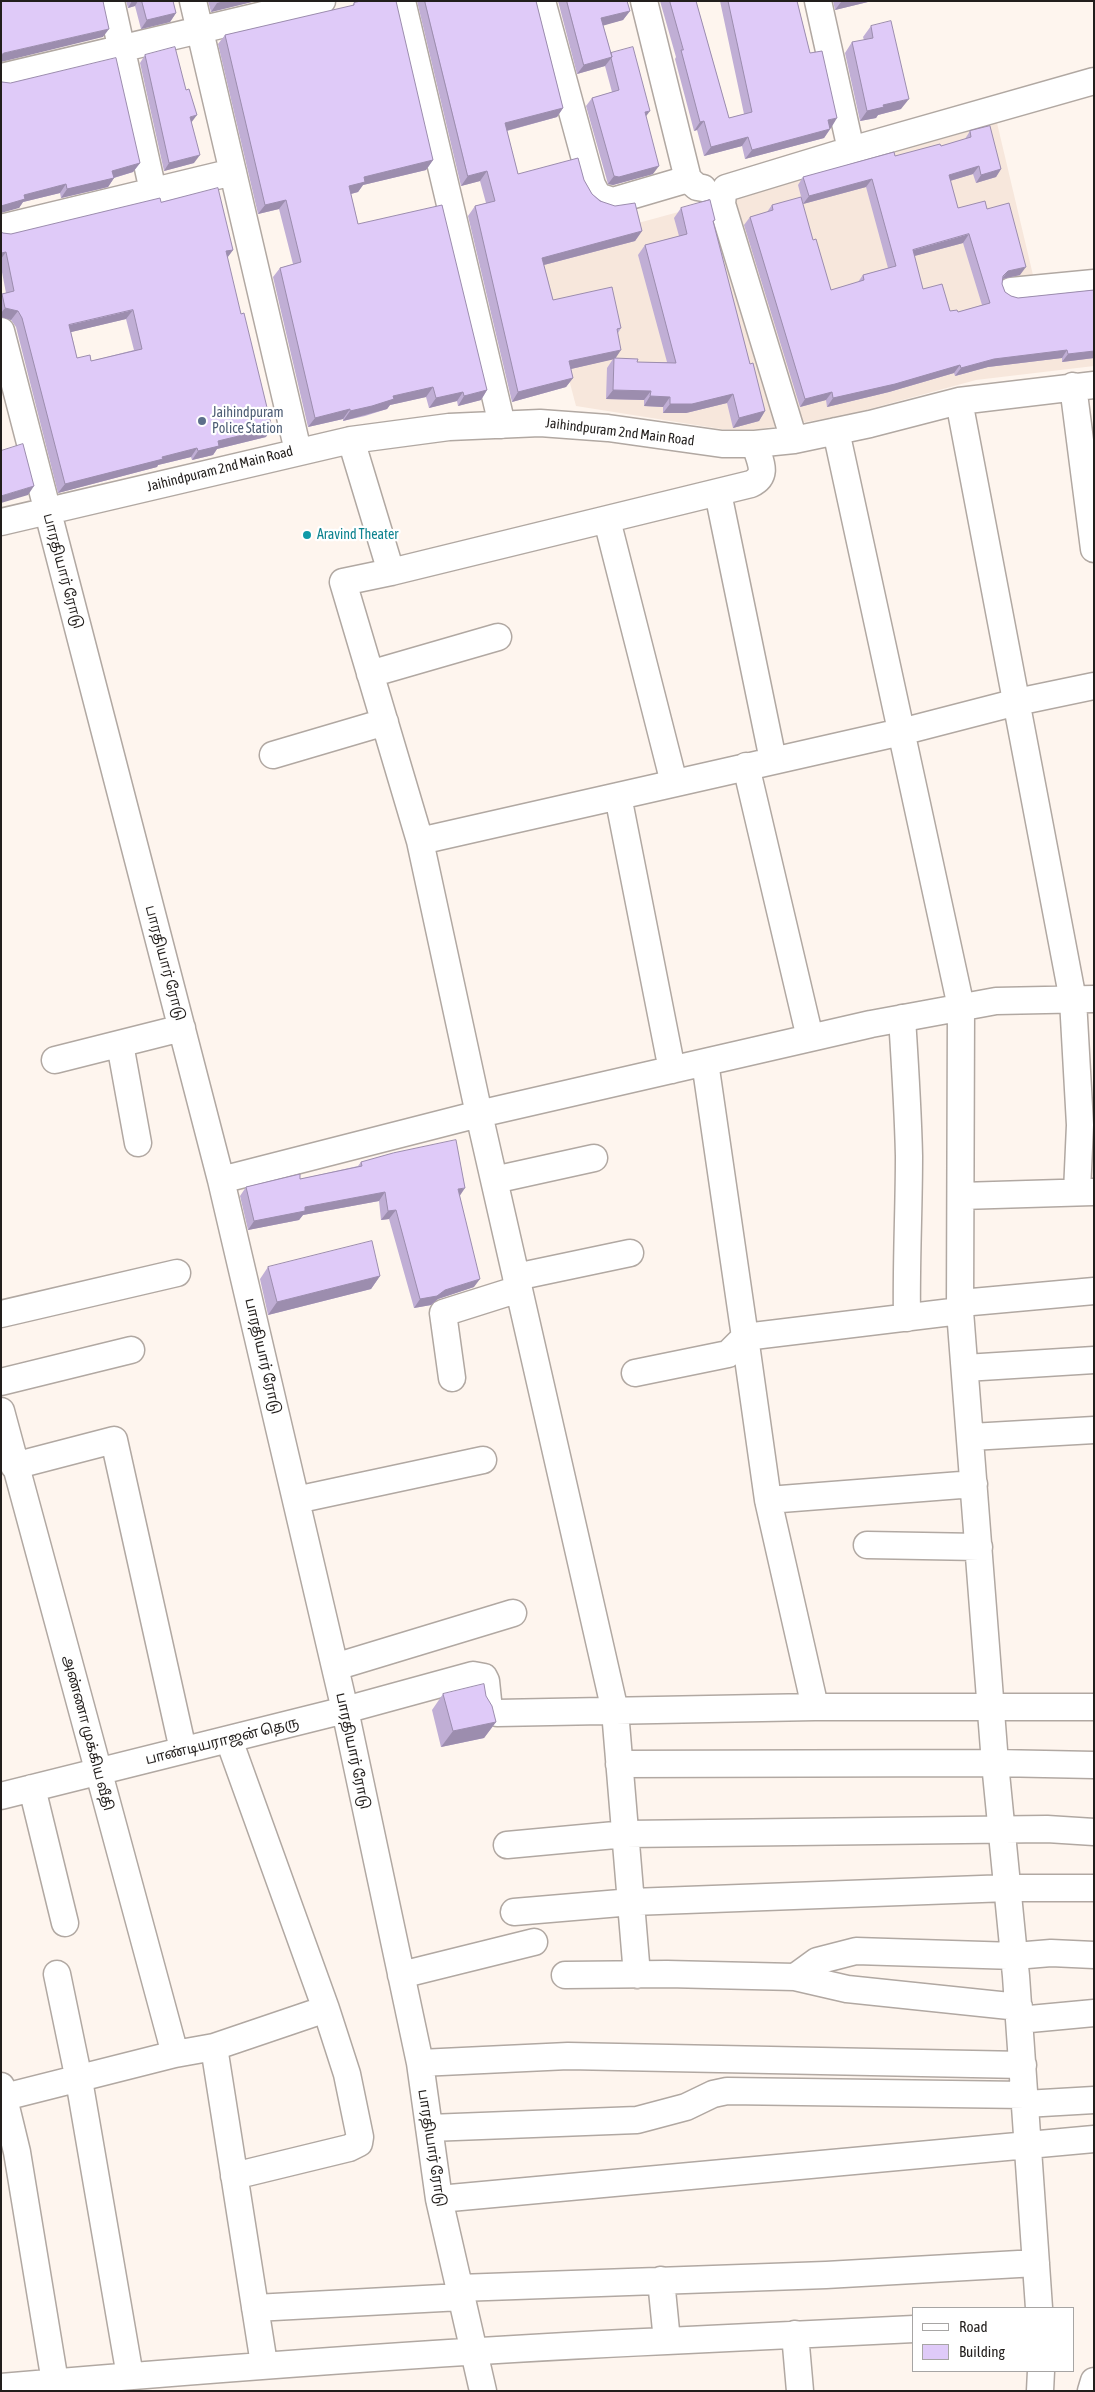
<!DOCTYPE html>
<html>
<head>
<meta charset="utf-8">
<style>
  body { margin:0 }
  #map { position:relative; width:1095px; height:2392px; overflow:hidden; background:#fef5ee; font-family:"Asap Condensed",sans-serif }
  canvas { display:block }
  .frame { position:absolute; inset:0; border:2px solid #221e1c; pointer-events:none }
  .legend { position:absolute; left:912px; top:2307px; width:162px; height:65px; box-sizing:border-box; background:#fff; border:1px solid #a7a5a4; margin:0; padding:6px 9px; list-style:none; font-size:15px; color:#221e1c }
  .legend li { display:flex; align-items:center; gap:10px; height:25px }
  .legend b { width:25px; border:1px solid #a7a5a4 }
</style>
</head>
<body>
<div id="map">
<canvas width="1095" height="2392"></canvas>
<div class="frame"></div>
<ul class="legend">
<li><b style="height:6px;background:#fff"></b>Road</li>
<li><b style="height:14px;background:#dfcaf8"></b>Building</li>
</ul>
</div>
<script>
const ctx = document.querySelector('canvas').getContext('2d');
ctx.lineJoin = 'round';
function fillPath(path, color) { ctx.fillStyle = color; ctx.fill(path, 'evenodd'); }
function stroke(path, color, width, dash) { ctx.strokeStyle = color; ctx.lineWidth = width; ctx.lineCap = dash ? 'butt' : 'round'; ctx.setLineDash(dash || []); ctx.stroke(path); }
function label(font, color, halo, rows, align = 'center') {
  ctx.font = font + ' "Asap Condensed","Noto Sans Tamil",sans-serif'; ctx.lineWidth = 4.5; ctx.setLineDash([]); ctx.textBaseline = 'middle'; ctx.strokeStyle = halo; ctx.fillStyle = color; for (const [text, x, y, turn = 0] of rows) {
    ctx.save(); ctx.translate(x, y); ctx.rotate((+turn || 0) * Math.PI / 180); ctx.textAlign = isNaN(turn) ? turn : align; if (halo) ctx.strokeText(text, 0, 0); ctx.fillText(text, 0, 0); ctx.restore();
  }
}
fillPath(new Path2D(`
  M997,123L1037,292L1094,288V366L976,380L844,416L759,429H721L576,406L535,251L870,160Z`), '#f7e7dc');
const minor = new Path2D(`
  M111,1L153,191
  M193,1L298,451
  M402,1L502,425
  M542,1L592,185L598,196L613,201L688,179
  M644,1L688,179L697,187L703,188
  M818,1L851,150
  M1,77L322,1
  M1,228L233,172
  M1011,291L1094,283
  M1,331L221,1180L345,1710L420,2063L439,2199L483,2391
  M1073,386L1094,549
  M959,401L1073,1000L1080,1125L1077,1192
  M351,440L391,572
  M794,440L722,204L723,193L726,188L851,150L1094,81
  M718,493L773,760
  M607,520L674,783
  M1,522L351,440L449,427L540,423L608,428L722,444H755L794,440L870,424L959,401L1094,385
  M370,674L498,637
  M273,755L385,722
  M746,766L810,1038
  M618,796L672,1070
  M420,841L901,732L1017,702L1094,686
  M902,1018C905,1064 908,1110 909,1156C909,1210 906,1264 907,1318
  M120,1044L138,1143
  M55,1060L182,1028
  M705,1062L745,1337L960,1311
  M221,1180L479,1114L871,1024L996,1001L1094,999
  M494,1180L594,1158
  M961,1196L1093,1192
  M516,1277L630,1253
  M961,1303L1094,1291
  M1,1314L177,1273
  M745,1337L768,1500L815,1707
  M965,1368L1094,1360
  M635,1373L728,1354L745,1337
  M452,1378L443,1313L519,1289
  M1,1382L131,1350
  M1,1411L175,2054
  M971,1437L1094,1430
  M14,1466L114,1440L183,1750
  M296,1500L483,1460
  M768,1500L974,1484
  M867,1545L979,1547
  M335,1667L513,1613
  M619,1764L995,1763L960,1311L961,1007L836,431
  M32,1788L65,1923
  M1,1796L345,1710L473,1675L484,1677L486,1681L489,1710L497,1713L815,1707H1094
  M507,1845L626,1834L1047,1829L1094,1832
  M514,1912L632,1902L1008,1888H1094
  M57,1974L79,2080L130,2376
  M401,1975L534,1942
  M565,1975L667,1974L795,1977L847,1989L1019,2007
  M637,1975L615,1711L479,1114L420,841L343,582L391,572L751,484C770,475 759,460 755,444
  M795,1977L817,1961L856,1951L1015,1956L1051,1953L1094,1955
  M1019,2020L1094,2013
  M214,2047L264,2364
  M420,2063L568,2056L1023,2065
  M1,2086L17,2152L55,2382
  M1,2098L175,2054L214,2047L326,2009L229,1740
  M1025,2104L1094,2100
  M429,2128L637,2120L686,2107L713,2094L727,2091L1025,2095
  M234,2176L349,2148L359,2143L360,2137L347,2074L326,2009
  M439,2199L1094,2139
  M661,2280L667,2341L914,2329
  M459,2288L826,2275L1036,2263
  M255,2308L461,2297
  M1039,2308L1016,1976L995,1763L1094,1765
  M795,2334L800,2391
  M1,2387C223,2368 444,2351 667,2341
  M1040,2391L1041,2371
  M1091,2391L1094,2381`);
stroke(minor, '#b1a8a2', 29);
stroke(minor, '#fff', 26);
fillPath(new Path2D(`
  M126,1H173L176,13L170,22L141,29L135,6L128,8Z
  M208,1H256L211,12Z
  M417,1H536L563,108L557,117L507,131L518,174L584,180L592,194L642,231L635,241L544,265L553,300L621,328L618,333L615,359L637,362H667L638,255L645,245L679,236L674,218L681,208L713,223L750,364L765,411L759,421L733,428L727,403L686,413H663V407L644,406V400L606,399L607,368L613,359L571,369L573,378L566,387L512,402L468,216L475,206L486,203L480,181L461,186Z
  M558,1H627L630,11L623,20L603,25L611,53L646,116L653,174L613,185L608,184L586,106L592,98L612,92L605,66L577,74Z
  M660,1H696L729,118L744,114L720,1H797L810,53L831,128L824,138L745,159L742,146L704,156L697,130L694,131L675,59L676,57Z
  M833,1H872L835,10Z
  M354,3L433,160L426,170L363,185L358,192L351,194L358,224L487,390L481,400L458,406L457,401L429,408L426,397L390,405L387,409L365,416L343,421V419L308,427L273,277L280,268L293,264L279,209L258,214L218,44L225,35L352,6Z
  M871,26L901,109L878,115L876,118L860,121L845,53L852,42L864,40L863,37Z
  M145,55L191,123L194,163L164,171L140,63Z
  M1,81L140,163L133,172L114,178L108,187L61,198L60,193L23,202L19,208Z
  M970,131L1001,169L996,177L976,183L973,174L950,181L958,208L987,209L1020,275L1003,279L1002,284L1005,292L1011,296L1018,298L1094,290V358L1062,362V358L988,367L955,376L954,373L889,392L827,407L826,400L800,407L744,225L750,217L767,212L772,205L813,240L831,290L858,282L863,275L888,268L866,187L803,204L798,185L803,177L941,146L965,139ZM963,243L982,305L958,312L950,311L923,289L914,256Z
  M161,202L233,250L227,258L266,437L217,449L213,455L192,460L191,457L158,465L157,467L58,493L16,327L11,320L1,317V294L6,293L1,267V232L3,233L11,234ZM126,319L134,350L91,361L77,358L71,332Z
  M361,1162L460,1197L474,1287L438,1299L431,1305L414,1308L389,1219L381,1220L379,1201L303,1215L299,1220L248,1230L240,1196L246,1187L300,1179L358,1166Z
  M268,1267L380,1276L371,1289L268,1315L260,1279Z
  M443,1694L486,1696L496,1722L484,1738L441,1747L432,1710Z`), '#c0aed5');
fillPath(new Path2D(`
  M132,1H138L135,6L128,8Z
  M224,1H256L211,12L217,3Z
  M844,1H872L835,10L841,2Z
  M630,11L623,20L595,28L601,18Z
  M176,13L170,22L141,29L147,20Z
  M109,29L103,37L1,62V55L4,53Z
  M612,57L605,66L577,74L584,65Z
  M909,99L901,109L878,115L876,118L860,121L867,111L883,105Z
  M563,108L557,117L498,133L505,123Z
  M650,111L644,119L645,112Z
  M197,115L191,123L190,117Z
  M837,118L831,128L821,130L828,120Z
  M704,121L697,130L694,131L700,122Z
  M830,129L824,138L745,159L752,150Z
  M748,137L742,146L704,156L711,147Z
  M200,155L194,163L164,171L169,163Z
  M433,160L426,170L363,185L358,192L343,196L349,186L364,177Z
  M140,163L133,172L113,178H114L108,187L61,198L67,189L112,171Z
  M659,166L653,174L613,185L608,184L614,176Z
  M979,166L973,174L943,183L949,175Z
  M1001,169L996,177L976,183L981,175Z
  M487,171L480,181L461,186L468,176Z
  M872,179L866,187L803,204L809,196Z
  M66,184L60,193L23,202L19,208L1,213V206L24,195Z
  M286,200L279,209L258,214L265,205Z
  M642,231L635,241L536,267L542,258Z
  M969,234L963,243L907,258L913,250Z
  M233,250L227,258L226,251Z
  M6,252L1,259V253Z
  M1026,267L1020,275L1002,279L998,284L1008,271Z
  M5,308L18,311L11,320L1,317V313Z
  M133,310L126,319L63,334L69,325Z
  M621,350L615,359L562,371L569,361Z
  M1067,350L1062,358L988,367L955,376L961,368L994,359Z
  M1094,351V358L1062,362L1068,354Z
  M960,365L954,373L889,392L827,407L833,398Z
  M573,378L566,387L512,402L518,392Z
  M433,387L426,397L390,405L387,409L343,421L350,411L393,396Z
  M487,390L481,400L458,406L464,396Z
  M613,390L651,391L644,400L606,399Z
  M463,392L457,401L429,408L436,398Z
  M832,392L826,400L800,407L805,399Z
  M733,394L727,403L686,413H663L670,404Z
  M650,396L670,397L663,407L644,406Z
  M350,409L343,419L308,427L315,418Z
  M765,411L759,421L733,428L739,418Z
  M272,428L266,437L217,449L213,455L192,460L198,451L218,441Z
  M197,448L191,457L158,465L157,467L58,493L65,484L162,457Z
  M34,486L28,495L1,503V496Z
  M465,1188L459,1197L458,1189Z
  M385,1192L379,1201L303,1215L299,1220L248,1230L254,1221L305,1207Z
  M396,1210L389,1219L381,1220L388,1211Z
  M380,1276L371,1289L268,1315L277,1302Z
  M480,1279L474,1287L438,1299L431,1305L414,1308L420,1299L445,1290Z
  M496,1722L484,1738L441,1747L453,1731Z`), '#9c8dae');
const building = new Path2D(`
  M1,1H103L104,6L109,29L4,53L1,55Z
  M142,1H173L176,13L147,20Z
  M361,1H396L433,160L364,177L365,182L349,186L358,224L442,205L487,390L464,396L463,392L436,398L433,387L393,396L394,399L372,406L350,411V409L315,418L280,268L301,262L286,200L265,205L225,35L354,5V3Z
  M425,1H536L563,108L505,123L518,174L578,158L584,180L592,194L600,201L615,206L635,203L642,231L542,258L553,300L612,287L621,328L617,329L621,350L569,361L573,378L518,392L475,206L495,201L487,171L468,176Z
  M567,1H627L630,11L601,18L612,57L584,65Z
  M670,1H696L729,118L752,112L728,1H797L810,53L822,51L837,118L828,120L830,129L752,150L748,137L711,147L704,121L700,122L681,50H683Z
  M891,21L909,99L883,105L884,107L867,111L852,42L873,38L871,26Z
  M175,47L186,90L189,89L197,115L190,117L200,155L169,163L145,55Z
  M633,47L650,111L645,112L659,166L619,177L614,176L592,98L619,90L611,58L612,57L611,53Z
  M116,58L140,163L112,171L114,178L67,189L66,184L24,195L25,199L1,206V81L2,82L10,83Z
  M990,126L1001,169L981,175L979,166L949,175L958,208L985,201L987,209L1009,203L1026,267L1008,271L1003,276L1002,284L1005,292L1011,296L1018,298L1094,290V351L1068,354L1067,350L994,359L961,368L960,365L895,384L833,398L832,392L805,399L750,217L773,210L772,205L801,197L813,240L816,239L831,290L864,280L863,275L896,266L872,179L809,196L803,177L894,152L895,156L940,144L941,146L971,137L970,131ZM969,234L990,303L958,312L957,310L950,311L942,284L923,289L913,250Z
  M218,188L233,250L226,251L241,314L244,313L272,428L218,441L219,446L198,451L197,448L162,457L163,459L65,484L22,318L18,311L5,308L2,294L14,291L6,252L1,253V232L3,233L11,234L160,198L161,202ZM133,310L142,349L91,361L90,355L77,358L69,325Z
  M710,200L715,220L713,221L750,364L753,363L765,411L739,418L733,394L692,404H670V397L650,396L651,391L613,390L614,358L638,359L637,362L676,363L645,245L687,234L681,208Z
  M23,444L34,486L1,496V451Z
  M456,1140L465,1188L458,1189L480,1279L445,1290L437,1296L420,1299L396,1210L388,1211L385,1192L305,1207V1211L254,1221L246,1187L300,1174V1179L362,1166L361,1162L393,1153Z
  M372,1241L380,1276L277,1302L268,1267Z
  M484,1684L486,1696L492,1706L496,1722L453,1731L443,1694Z`);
fillPath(building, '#dfcaf8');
stroke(building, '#9c8dae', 1);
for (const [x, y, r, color] of [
  [202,421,5,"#5c6f8a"],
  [307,535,5,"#0f9aa8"]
]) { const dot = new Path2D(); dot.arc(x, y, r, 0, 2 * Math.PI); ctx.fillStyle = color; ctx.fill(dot); stroke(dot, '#fff', 2); }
label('14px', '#4e5e75', '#fff', [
  ["Jaihindpuram",212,413],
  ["Police Station",212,429]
], 'left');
label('14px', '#221e1c', '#fff', [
  ["Jaihindpuram 2nd Main Road",620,432,7],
  ["Jaihindpuram 2nd Main Road",220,469,-14],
  ["பாரதியார் ரோடு",63,571,75],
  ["பாரதியார் ரோடு",165,963,75],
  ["பாரதியார் ரோடு",263,1356,77],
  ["அண்ணா முக்கிய வீதி",88,1733,75],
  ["பாண்டியராஜன் தெரு",222,1741,-14],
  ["பாரதியார் ரோடு",353,1751,78],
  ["பாரதியார் ரோடு",432,2148,81]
]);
label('14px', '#0d838f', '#fff', [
  ["Aravind Theater",317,535]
], 'left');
</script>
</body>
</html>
